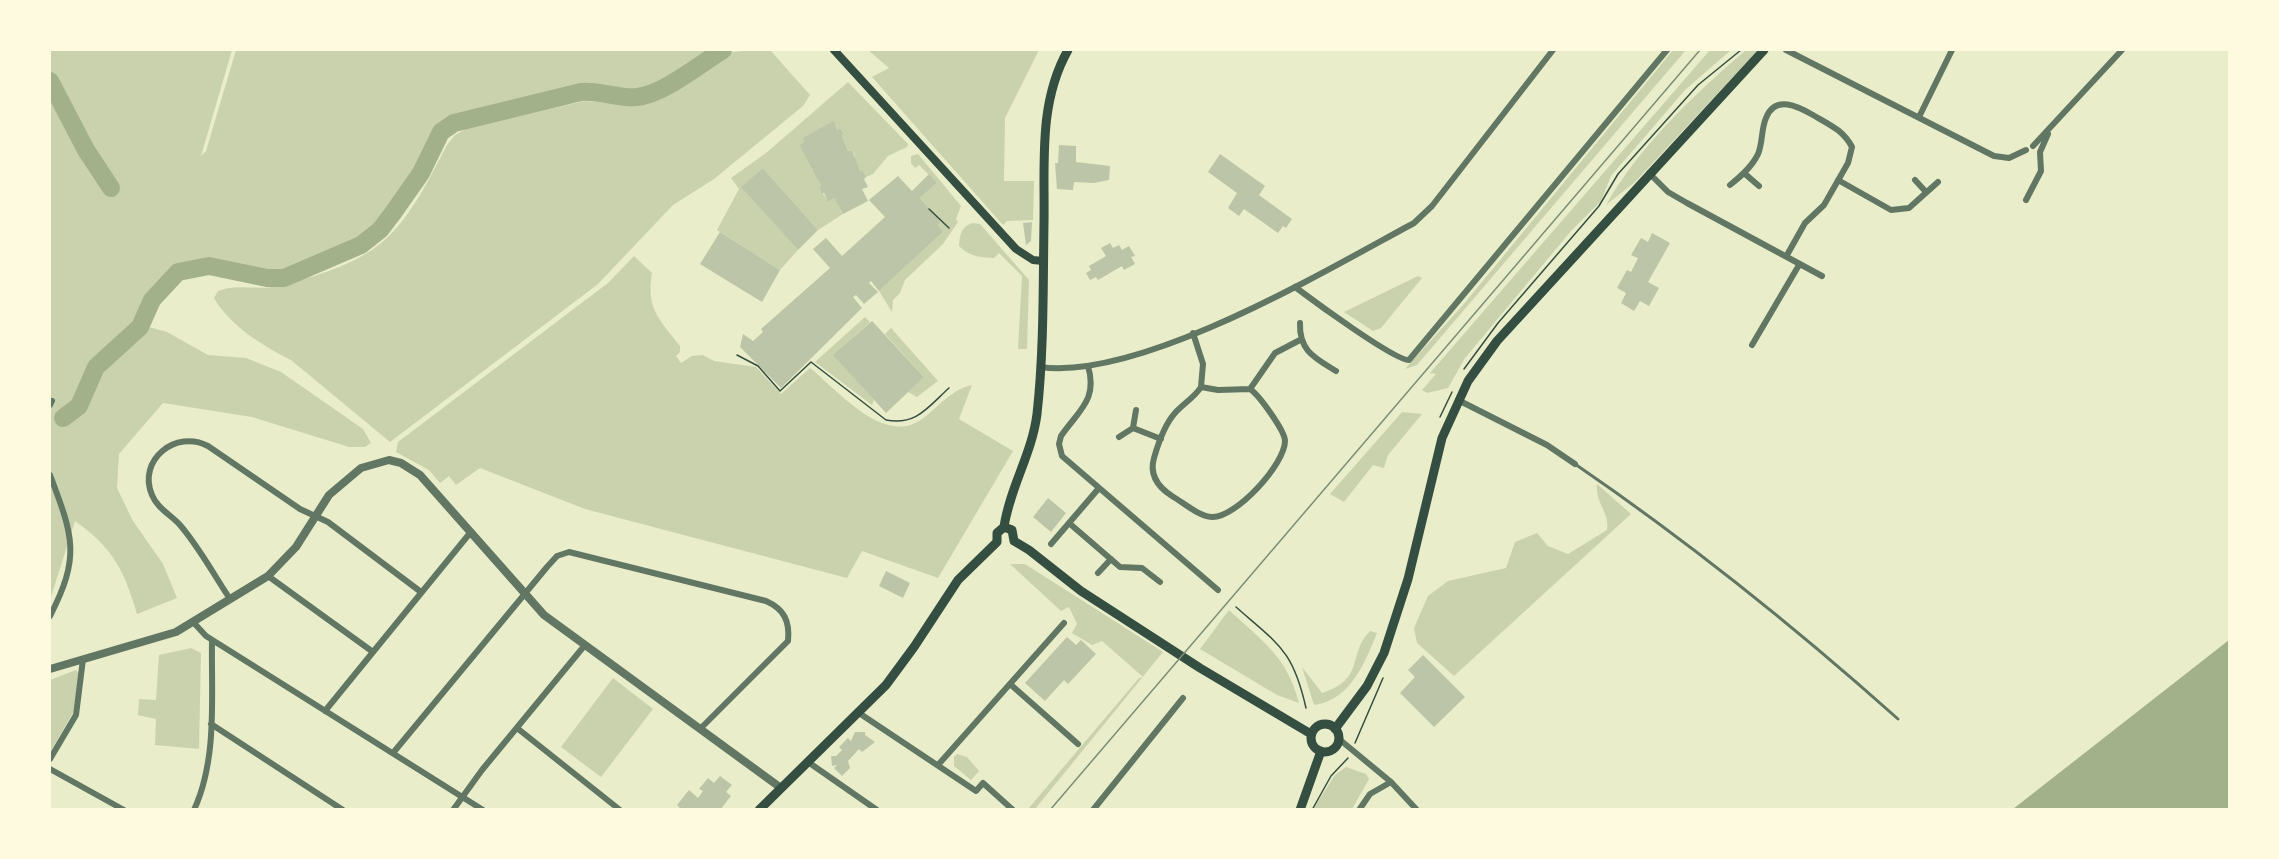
<!DOCTYPE html>
<html>
<head>
<meta charset="utf-8">
<style>
  body { margin:0 }
  #map { position:relative; width:2279px; height:859px; overflow:hidden; background:#e9edc9; font-family:Cabin,sans-serif }
  canvas { display:block }
  .frame { position:absolute; inset:0; border:51px solid #fefae0; pointer-events:none }
</style>
</head>
<body>
<div id="map">
<canvas width="2279" height="859"></canvas>
<div class="frame"></div>
</div>
<script>
const ctx = document.querySelector('canvas').getContext('2d');
ctx.lineJoin = 'round';
function fillPath(path, color) { ctx.fillStyle = color; ctx.fill(path, 'evenodd'); }
function stroke(path, color, width, dash) { ctx.strokeStyle = color; ctx.lineWidth = width; ctx.lineCap = dash ? 'butt' : 'round'; ctx.setLineDash(dash || []); ctx.stroke(path); }
fillPath(new Path2D(`
  M50,50H232L201,156L206,151L236,50H716L645,91L634,93L582,88L457,117C428,131 433,147 418,170C403,195 384,223 360,240C349,249 290,274 276,275C259,275 241,265 223,262C178,253 153,287 134,323L167,332L208,355L246,358L281,372L363,429L371,443L365,447H349L252,417L163,403L119,454L117,488L133,521L163,564L177,598L137,614C124,570 113,548 75,521L50,600Z
  M754,50H770L810,95L803,106L714,179L673,205L598,284L390,442L291,360C263,346 229,325 214,298L218,291C237,283 258,291 277,286C310,278 349,267 376,247C408,224 429,179 447,145L455,135L469,127L585,101L644,105L733,52Z
  M868,50H1039L1005,118L1004,181H1034L1033,220L1007,221L1003,225L872,77L889,68Z
  M1673,50H1686L1417,365L1405,369L1463,305Z
  M1710,50H1731L1685,90L1611,176L1601,201L1571,231L1465,358L1448,388L1427,393L1422,390L1436,374L1430,373Z
  M1746,50H1758L1635,182L1606,205C1640,145 1694,95 1746,50Z
  M848,82L908,144L907,147L888,156L873,174L866,177L862,171L859,172L853,158L855,156L852,150L848,151L842,136L844,134L840,128L837,130L834,122L802,138L804,142L799,145L821,186L819,188L828,201L834,198L843,214L818,230L763,168L742,187L798,250L780,270L717,230L739,189L731,178L766,153Z
  M918,154L961,206L956,219L958,222L943,244L905,280L900,293L893,300L892,312L879,291L943,232L938,225L941,222L920,198L937,183L919,165L915,168L911,163V156Z
  M973,223L980,224L1029,280L1027,349H1018L1022,276L999,253L994,258C980,257 970,257 959,246C960,235 961,226 973,223Z
  M634,256L652,273C646,309 659,319 680,346V352L676,356L681,363L692,356L703,355L714,361L756,367L781,394L810,368C841,393 887,450 926,416C941,404 953,389 972,385L959,419L1013,451L938,578L862,551L847,578L585,509L480,468L456,485L449,476L440,483L429,470L396,452L398,442L608,283Z
  M1418,276L1422,278L1381,328L1373,331L1344,312Z
  M865,317L870,322L834,355L874,400L872,405L815,362Z
  M891,328L938,381L917,397L908,392L924,377L885,334Z
  M1402,412L1422,414L1388,455L1384,468L1373,465L1344,502L1330,494Z
  M1597,484L1631,514L1454,676L1417,643L1414,628L1428,596L1448,581L1506,568L1515,542L1537,533L1548,546L1568,554L1607,530C1610,513 1595,503 1597,484Z
  M1010,564H1025L1163,652L1035,809H1028L1139,678L1143,677L1102,641L1092,645L1072,633L1077,624L1069,607L1061,611Z
  M1229,610C1262,641 1287,656 1299,703L1277,695L1200,649Z
  M1370,631L1377,633C1365,662 1351,700 1314,705L1302,667L1322,693C1366,679 1347,654 1370,631Z
  M191,648L201,653L199,749L155,745L156,719L138,715L139,699L156,700L159,655Z
  M76,670L79,673L73,713L50,752V680Z
  M613,678L653,709L601,777L561,747Z
  M957,754L967,757L979,771L971,780L954,766V757Z
  M1346,767L1366,774L1369,779L1352,809H1313L1335,775Z`), '#cad2ad');
fillPath(new Path2D(`
  M2229,640V809H2013Z`), '#a3b18a');
stroke(new Path2D(`
  M50,81L86,150L111,188
  M63,418L79,406L96,367L140,327L152,300L178,272L209,266L267,278H284L361,245L380,230L393,213L421,173L441,132L454,123L581,92C600,90 619,99 637,97C664,94 700,64 723,50`), '#a3b18a', 18);
fillPath(new Path2D(`
  M834,121L837,130L840,128L844,134L842,136L848,151L852,150L860,172L862,170L866,177L864,179L868,187L862,189L868,201L843,214L834,198L828,202L824,193L822,194L819,187L821,186L799,145L804,142L802,138Z
  M1059,145L1076,146V162L1110,166L1109,180L1094,183L1074,182L1073,190L1057,189L1055,163H1058Z
  M1220,154L1265,186L1259,195L1292,219L1286,228L1283,226L1278,233L1244,209L1239,216L1228,208L1237,193L1208,172Z
  M763,168L818,230L798,250L741,187Z
  M929,174L937,183L920,198L941,222L938,225L943,232L879,291L871,281L869,283L878,292L864,304L856,295L853,297L862,308L781,388L740,347L743,334L753,341L763,332L761,329L830,268L813,249L826,238L842,256L885,217L869,200L898,176L912,191Z
  M1032,222L1031,241L1026,245L1023,223Z
  M720,232L780,270L762,302L700,264Z
  M1652,233L1670,243L1648,282L1659,288L1649,306L1640,301L1634,311L1621,303L1626,293L1617,288L1627,270L1631,272L1638,258L1631,255L1641,238L1648,242Z
  M1110,243L1113,248L1119,245L1122,250L1129,246L1135,256L1131,257L1135,264L1124,270L1122,266L1098,280L1096,277L1090,280L1086,273L1091,270L1089,266L1106,256L1101,248Z
  M872,321L924,377L886,413L833,355Z
  M1048,498L1066,513L1051,532L1033,517Z
  M886,571L910,583L903,598L879,586Z
  M1067,637L1076,645L1081,640L1096,654L1068,684L1064,680L1045,701L1025,683Z
  M1423,655L1465,697L1434,727L1400,693L1415,677L1408,670Z
  M855,732H865V735L875,742L862,752L859,749L848,761L850,768L842,776L834,768L837,765L832,766L831,756H836L842,750L839,747L848,738L851,741Z
  M720,776L732,785L726,792L731,796L720,810H682L677,805L689,790L698,798L703,791L699,789L708,778L714,783Z`), '#bcc5a7');
stroke(new Path2D(`
  M929,209L949,228
  M737,355L758,366L780,391L811,362L886,420C916,426 928,407 949,388
  M1464,369L1498,323L1599,206L1618,174L1698,85L1741,50
  M1440,417L1452,392
  M1236,607C1279,645 1293,650 1306,708
  M1355,743L1383,678
  M1312,810L1331,776L1348,758`), '#344e41', 1.5);
stroke(new Path2D(`
  M1575,464C1689,542 1795,627 1898,719`), '#617663', 3);
stroke(new Path2D(`
  M1786,50L1994,156L2009,158L2026,150
  M1919,117L1952,50
  M2033,146L2122,50
  M1649,173L1668,192L1687,203L1822,276
  M1744,173L1759,186
  M1838,180L1891,210L1909,208L1938,182
  M1915,180L1926,192
  M1730,185C1740,177 1752,167 1758,154C1763,142 1761,129 1766,118C1775,94 1799,107 1813,115C1830,125 1843,130 1852,147L1848,163L1824,205L1805,223L1787,255
  M2026,200L2041,171L2040,152L2048,134
  M1295,287C1311,299 1395,361 1409,360L1667,50
  M1300,323C1299,351 1315,358 1336,371
  M1193,333L1203,364L1201,387L1218,390L1250,389C1259,395 1285,431 1285,441C1285,464 1236,518 1212,517C1198,516 1184,503 1172,496C1158,487 1149,475 1154,458C1158,444 1165,424 1175,413C1184,403 1194,398 1201,387
  M1752,345L1799,265
  M1088,366C1098,400 1079,410 1061,436L1059,444L1062,456L1218,590
  M1040,367C1140,381 1325,271 1414,223L1432,206L1553,50
  M1250,389L1275,353L1300,340
  M1458,400L1547,445L1575,464
  M50,405L52,401
  M1133,428L1161,439
  M1119,437L1133,428L1136,410
  M50,475C73,536 81,556 50,616
  M1069,523L1120,567L1142,568L1160,582
  M1051,544L1099,488
  M1098,573L1111,559
  M268,576L373,652
  M230,599C214,575 199,547 180,525C171,515 157,508 152,495C137,460 176,429 208,446L300,509L328,522L421,592
  M194,623L206,636L483,810
  M1010,684L1078,744
  M325,711L470,533
  M859,713L976,791L983,783L1013,810
  M211,724L343,810
  M517,728L620,810
  M1339,739L1391,782L1417,810
  M393,753L547,567L557,556L569,552L766,601C784,609 790,621 788,641L700,729
  M50,759L76,715L83,659
  M808,762L877,810
  M938,765L1064,623
  M50,769L124,810
  M194,810C218,758 211,694 212,640
  M453,810L482,770L585,645
  M1093,810L1183,698
  M1359,810L1370,794L1391,782`), '#617663', 6);
stroke(new Path2D(`
  M50,669L176,632L268,576L296,547L329,495L361,468L389,460L401,463L420,475L544,615L781,788`), '#617663', 8);
stroke(new Path2D(`
  M834,50L1016,249L1033,260L1043,261`), '#344e41', 8);
stroke(new Path2D(`
  M1004,527L1012,530L1014,541
  M1014,541L1029,550L1081,591L1200,668L1311,734
  M997,542V533L1004,527C1010,487 1032,454 1037,414C1044,351 1043,286 1044,223C1045,164 1038,103 1068,50
  M1311 738a14 14 0 1 1 28 0a14 14 0 1 1-28 0Z
  M1335,729L1367,686L1384,653L1408,579L1442,438L1468,381L1497,341L1764,50
  M759,810L886,685L914,647L958,580L997,542
  M1300,810L1321,751`), '#344e41', 9);
stroke(new Path2D(`
  M1050,810L1700,50`), '#7c8e77', 1.5);
</script>
</body>
</html>
